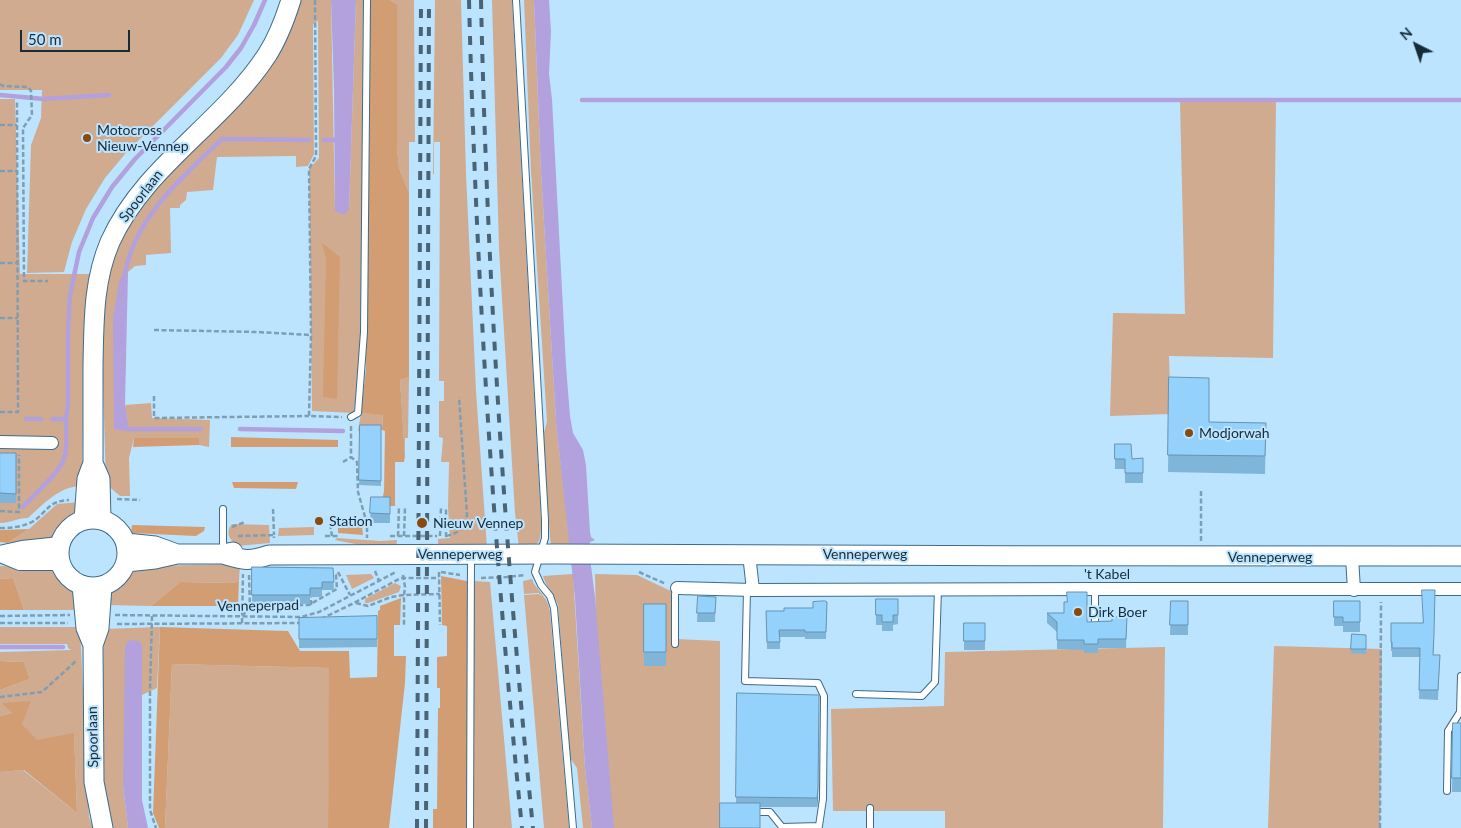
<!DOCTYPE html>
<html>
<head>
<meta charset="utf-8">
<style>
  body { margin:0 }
  #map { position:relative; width:1461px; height:828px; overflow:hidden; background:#bce4ff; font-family:Lato,sans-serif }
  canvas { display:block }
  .north { position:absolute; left:1391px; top:20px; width:50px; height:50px; -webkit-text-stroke:4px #bce4ff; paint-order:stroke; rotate:319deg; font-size:14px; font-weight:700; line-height:20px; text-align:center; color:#172b38 }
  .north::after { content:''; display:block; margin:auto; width:18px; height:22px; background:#172b38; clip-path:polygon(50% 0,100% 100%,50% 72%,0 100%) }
  .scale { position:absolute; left:20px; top:30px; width:110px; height:22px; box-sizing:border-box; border:2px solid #172b38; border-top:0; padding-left:6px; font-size:15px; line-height:18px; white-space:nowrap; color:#172b38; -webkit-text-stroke:4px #bce4ff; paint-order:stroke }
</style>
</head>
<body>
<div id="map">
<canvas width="1461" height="828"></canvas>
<div class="north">N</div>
<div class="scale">50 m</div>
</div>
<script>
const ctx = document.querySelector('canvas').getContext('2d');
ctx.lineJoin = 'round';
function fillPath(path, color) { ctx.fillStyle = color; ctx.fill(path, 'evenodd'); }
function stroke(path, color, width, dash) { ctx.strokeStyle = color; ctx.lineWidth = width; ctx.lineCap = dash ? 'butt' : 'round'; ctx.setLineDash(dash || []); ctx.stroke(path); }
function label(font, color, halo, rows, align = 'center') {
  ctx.font = font + ' Lato,sans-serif'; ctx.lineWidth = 4; ctx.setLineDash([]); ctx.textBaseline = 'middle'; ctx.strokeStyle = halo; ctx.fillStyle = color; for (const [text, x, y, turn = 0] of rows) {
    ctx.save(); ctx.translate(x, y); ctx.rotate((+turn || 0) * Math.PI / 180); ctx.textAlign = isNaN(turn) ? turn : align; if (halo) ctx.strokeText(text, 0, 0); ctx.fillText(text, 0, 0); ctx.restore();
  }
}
fillPath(new Path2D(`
  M0,0H254L238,35L221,58L125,154L105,178L86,209L72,242L64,272L27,273L31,145L41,118L42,90H0Z
  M299,0H331L335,210L349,209L356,0H363L362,332L354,413L312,411L309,169L319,158L318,21L313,24L314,154L308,166L296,167V156L217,157L213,190L187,192L186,200L180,205V208H170L171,253L146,255V265L135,266L128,272L113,318L128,425L125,405L151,403L152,418L210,420L209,447L199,445V438H134L129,458L130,496H120L106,484L101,317L109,272L122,234L166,177L216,125L277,57L297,11Z
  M390,0H414L415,142H409V193L399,168L397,149V4Z
  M435,0H461L466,173L476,391L487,548L438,547V539L450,538L448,507L449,462H441L443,438L439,437V401H444V381H439L440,142H434V174H433Z
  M492,0H512L541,520C541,540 542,548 519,548L515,513L499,249Z
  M524,0H534L541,172L556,422L570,546L552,549L550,538L543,436L547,422L531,172Z
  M0,99H15L20,274H90L84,354L82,486C59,486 44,504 28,518C18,518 10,523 0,523Z
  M1276,101L1273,358L1169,356L1171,414L1110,416L1113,313L1185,314L1180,102Z
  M409,377L408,438H405V456L400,380Z
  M361,413L383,414L382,430L358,431Z
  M81,502L75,519L50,539L8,543L29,529L57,504Z
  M232,524L269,525L270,543L237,546C229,539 225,532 232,524Z
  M314,527V535L278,536L279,528Z
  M337,538L380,541L397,540L396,548L365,546L335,540Z
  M240,564L239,581L233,583L180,582L151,606L107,605L111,592L129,574L135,570L147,566Z
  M0,566L43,568L54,572L76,592L79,610H24L13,578L0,579Z
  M371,574L374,578L352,589L346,575Z
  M573,574L585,768L592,828H583L577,768L570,758L558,605C554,595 546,587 543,576Z
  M595,574L637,575L673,592L677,639L720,641V828H607L598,723Z
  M532,579L534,584L544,596L538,593L524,594L523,581Z
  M475,581L490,582L512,828H473V586Z
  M395,583L401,586L399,592L368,603H365V599Z
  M538,594C547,596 548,604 550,612L569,828H544L524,595Z
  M0,627H80L89,817L93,828H0V772L23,770L77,813L74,734L37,741L3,703L12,713L0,716V690L30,679L24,662L0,661V652L71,650L68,648L67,644H0Z
  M160,627L157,688L142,695V644L123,785L128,828H110L101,789L104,629Z
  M1274,646L1382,649L1380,828H1268Z
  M1165,647L1163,828H945V811H833L831,709L944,706L945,652Z
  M172,664L330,668L328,828H165Z`), '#d0ab90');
fillPath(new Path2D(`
  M368,0H390L397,4V149L399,168L409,193V377L400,380L405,456L404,462H395V506H381L384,491L385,431L382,430L383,415L361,413L366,369Z
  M322,243L340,257L337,399L323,397L326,259Z
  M231,437L338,440V447H231Z
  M134,438H199V445L133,447Z
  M232,482H298L296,489L234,488Z
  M132,525L205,527L204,531L196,536L131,533Z
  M362,526L363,535L338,533V528Z
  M29,529L8,543L0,542V530Z
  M441,576L467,581V828H433V809H437L438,708H440V688H437V657L447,656V626L442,625Z
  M13,578L24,610H0V579Z
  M239,581L238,606H151L180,582L233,583Z
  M401,598L400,625H394V656H406L405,683L389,828H328L329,668L172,664L165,828H159L153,813L160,627L288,631L300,651H349L350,678L377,677L378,611L380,610V606Z
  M0,661L24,662L30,679L0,690Z
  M31,701L22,724L37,740L74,733L77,813L24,770L0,772V716L12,713L2,703Z`), '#d39d74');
fillPath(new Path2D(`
  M331,0H356L349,209L345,214H341L335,211L334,90Z
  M534,0H549L551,31L549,74L552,99L566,366L570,416L573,433L583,450L586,465L590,532L591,537L595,540L590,542L589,550L595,597L614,828H592L585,768L575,598L556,422L541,172Z
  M128,272L125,405L128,425L124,431L114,429L113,318L120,278Z
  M129,640L138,641L142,644V800L148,828H128L123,785L125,647Z`), '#b2a1dc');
stroke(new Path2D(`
  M0,95L44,99L109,95
  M582,100H1461
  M324,140H339
  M124,280C131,221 182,177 222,139L309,140
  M26,419H41
  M66,419L68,405V334L70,295L79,252L93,218L112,187L135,159L226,67L241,48L254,25L265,0
  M122,426L126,429H200
  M240,429L343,431
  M23,507C34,495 59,473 64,459C68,447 66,432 66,419H52
  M0,647H63`), '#b2a1dc', 4.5);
const service = new Path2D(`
  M516,0L545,520V538L535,572L541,585L550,596L554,608L573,828
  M351,417L358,413L364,332L367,0
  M223,553V509
  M1095,589V625
  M747,590L745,681L818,683L824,696L823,799L819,826L782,827L770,812H753
  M675,644V594L677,588
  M856,694L922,696L935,682L938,589
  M1447,791L1448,731L1460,712L1461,676
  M470,828L471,556
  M870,828V808`);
const minor = new Path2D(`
  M0,442L52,443
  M749,554L753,590
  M1352,557L1354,590
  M677,588L753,590L1095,589H1461`);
const tertiary = new Path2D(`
  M0,554L20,562H61
  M0,554L22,549L60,545`);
const secondary = new Path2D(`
  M59 553a34 34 0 1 1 68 0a34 34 0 1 1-68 0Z
  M84,520L87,479L93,463
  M101,520L100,479L93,463C93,430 93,397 93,365C94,322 93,282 110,242C144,166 222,124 267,55C278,38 285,19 291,0
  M126,543L155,546L177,554
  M223,554C243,560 248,562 269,555C364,554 460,555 556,554C858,554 1159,558 1461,556
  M126,562L155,559L177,554H223L233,552
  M82,585L86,628L93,645
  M102,586L99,628L93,645L94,782L103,828`);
stroke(service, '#3d6c8a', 8);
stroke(minor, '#3d6c8a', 14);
stroke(tertiary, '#3d6c8a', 18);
stroke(secondary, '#3d6c8a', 21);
stroke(new Path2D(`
  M315,0L316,156L309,169L311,335L309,416L342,417
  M0,84L3,86L28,87L31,91L32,115L23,128L24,281H48
  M0,125H17
  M0,171H18
  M0,263H17
  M0,318H18
  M154,330L257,332L311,335
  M154,396V418L309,416
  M0,412H18L17,100
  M351,426V457L357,462L358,492L367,524V538
  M343,462L351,457
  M1201,491V542
  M117,499L140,500
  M273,509L274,535
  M0,511L19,512V455
  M330,524L332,536
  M350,524H367
  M232,527L245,522
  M0,528C11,528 22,527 32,522C48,512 47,501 69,500
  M238,536L274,535V538
  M325,536H339
  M390,536H437
  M398,536L399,506
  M404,536L405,507
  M440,536L441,507
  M445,536H446V507
  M446,536C459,533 465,528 467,515L459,397
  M375,571L379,581
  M338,572L350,595
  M439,572L440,625
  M441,572L460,575
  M639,572L666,584
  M249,575L250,609
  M403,575L405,587L404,595L440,594
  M481,578L507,577L525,575
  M356,603L368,606L391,597L404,595V625
  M311,605V594
  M115,615L301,617L319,612L396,572
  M0,616L70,615
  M152,616L150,690V810L156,828
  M243,616L247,609L258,608L264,605H309L337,589L336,575H332
  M321,619L352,604L401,578H439
  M0,623H68
  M242,623L243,574
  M117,624L301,623
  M0,697L42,692L76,661V659
  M1380,828L1381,602`), '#7e9eb4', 2.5, [5, 2.5]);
stroke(service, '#fff', 6);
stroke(minor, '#fff', 12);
stroke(tertiary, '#fff', 16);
stroke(secondary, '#fff', 19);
stroke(new Path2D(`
  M469,0C476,276 494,553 522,828
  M481,0C487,276 505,553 533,828
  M417,828L421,0
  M426,828L429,0`), '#4a6475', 4, [9, 9]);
fillPath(new Path2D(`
  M1169,377L1209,422L1266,423L1265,474L1168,472Z
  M360,425H381V486L359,485Z
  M1115,444L1132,459L1143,458V483H1125V469H1115Z
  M0,453H16V503H0Z
  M371,497H390V523H370Z
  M252,567L333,568L334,590H322V597H310V604L252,603Z
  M698,596L716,597L715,622H697Z
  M876,599H898V624L893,625V631H882V625H876Z
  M1171,601H1188V635H1170Z
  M1334,601H1360V632H1343V626H1334Z
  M827,602L826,639H805V637H780V649H767L766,611H784L813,608Z
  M644,604H666V666H644Z
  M1047,613H1064L1087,622L1112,621L1127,617L1126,648H1098V653H1084V650L1057,649V632L1047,623Z
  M377,616V647L299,648V618Z
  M964,623H985V650H964Z
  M1391,623L1434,643L1433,655H1440L1438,700L1419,699L1420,657H1392V651H1391Z
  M1352,634L1366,635V654L1351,653Z
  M737,693L818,799L817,807H760L736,803Z
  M1453,723H1461V792H1452Z`), '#7fb5d8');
fillPath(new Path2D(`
  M819,695L818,799L817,807V798Z`), '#6893b0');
const building = new Path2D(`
  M1169,377L1209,378V422L1266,423L1265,456L1168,455Z
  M360,425H381V481L359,480Z
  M1115,444H1131L1132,459L1143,458V473H1125V459H1115Z
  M0,453H16V494L0,493Z
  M371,497H390V514L370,513Z
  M252,567L333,568L334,582H322V588H310V595H252Z
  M1422,590H1435L1434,634L1433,655H1440L1438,690H1419L1420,648H1392V642H1391V623H1423Z
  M1067,592H1087V622L1112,621V617H1127L1126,639H1098V644H1084V640H1057V622L1047,613H1064V602H1067Z
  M698,596L716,597L715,613H697Z
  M876,599H898V615H893V622H882V615H876Z
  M825,601L827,602L826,632H805V630H779L780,642H767L766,611H784V608H813V602Z
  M1171,601H1188V625H1170Z
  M1334,601H1360V622H1343V617H1334Z
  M644,604H666V652H644Z
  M377,616V639H299V618Z
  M964,623H985V641H964Z
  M1352,634L1366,635V649H1351Z
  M737,693L819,695L818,789L817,798L736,797Z
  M1453,723H1461V778H1452Z
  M720,803H760V828H720Z`);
fillPath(building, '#94d2fb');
stroke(building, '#6893b0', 1);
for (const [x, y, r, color] of [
  [87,138,5,"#884a0d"],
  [1189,433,5,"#884a0d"],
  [319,521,5,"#884a0d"],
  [422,523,6,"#884a0d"],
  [1078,612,5,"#884a0d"]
]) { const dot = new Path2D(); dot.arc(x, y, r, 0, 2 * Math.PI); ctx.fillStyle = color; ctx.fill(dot); stroke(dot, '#bce4ff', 2); }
label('14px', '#172b38', '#bce4ff', [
  ["Motocross",97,130],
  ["Nieuw-Vennep",97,146],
  ["Modjorwah",1199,433],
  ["Station",329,521],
  ["Nieuw Vennep",433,523],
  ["Dirk Boer",1088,612]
], 'left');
label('14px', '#172b38', '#bce4ff', [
  ["Spoorlaan",141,196,-52],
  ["Venneperweg",460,554],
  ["Venneperweg",865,554],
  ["Venneperweg",1270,557],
  ["'t Kabel",1107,574],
  ["Venneperpad",258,606,-1],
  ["Spoorlaan",93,737,-91]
]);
</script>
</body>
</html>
